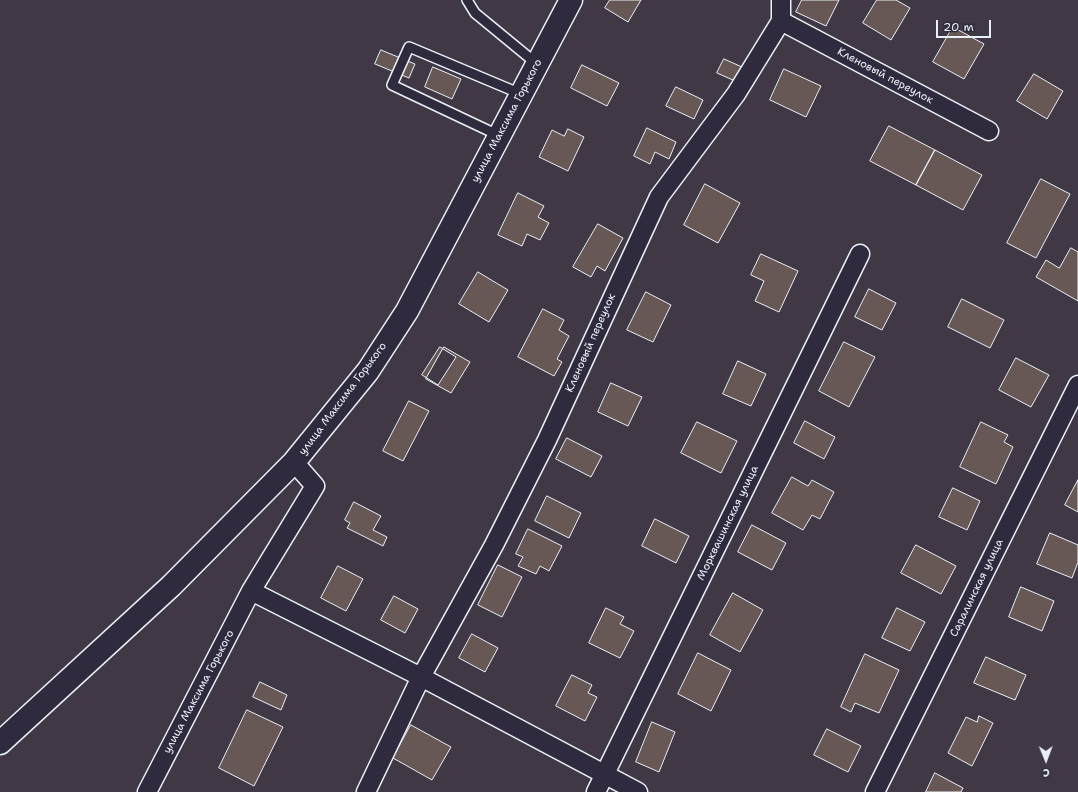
<!DOCTYPE html>
<html>
<head>
<meta charset="utf-8">
<style>
  body { margin:0 }
  #map { position:relative; width:1078px; height:792px; overflow:hidden; background:#403844; font-family:"Shantell Sans",sans-serif }
  canvas { display:block }
  .north { position:absolute; left:1026px; top:740px; width:40px; height:40px; -webkit-text-stroke:3px #2f2a3d; paint-order:stroke; rotate:179deg; font-size:11px; font-weight:700; line-height:16px; text-align:center; color:#e8f1f8 }
  .north::after { content:''; display:block; margin:auto; width:14px; height:18px; background:#e8f1f8; clip-path:polygon(50% 0,100% 100%,50% 72%,0 100%) }
  .scale { position:absolute; left:936px; top:20px; width:55px; height:18px; box-sizing:border-box; border:2px solid #e8f1f8; border-top:0; padding-left:5px; font-size:12px; line-height:14px; white-space:nowrap; color:#e8f1f8; -webkit-text-stroke:3px #2f2a3d; paint-order:stroke }
</style>
</head>
<body>
<div id="map">
<canvas width="1078" height="792"></canvas>
<div class="north">С</div>
<div class="scale">20 m</div>
</div>
<script>
const ctx = document.querySelector('canvas').getContext('2d');
ctx.lineJoin = 'round';
function fillPath(path, color) { ctx.fillStyle = color; ctx.fill(path, 'evenodd'); }
function stroke(path, color, width, dash) { ctx.strokeStyle = color; ctx.lineWidth = width; ctx.lineCap = dash ? 'butt' : 'round'; ctx.setLineDash(dash || []); ctx.stroke(path); }
function label(font, color, halo, rows, align = 'center') {
  ctx.font = font + ' "Shantell Sans",sans-serif'; ctx.lineWidth = 3; ctx.setLineDash([]); ctx.textBaseline = 'middle'; ctx.strokeStyle = halo; ctx.fillStyle = color; for (const [text, x, y, turn = 0] of rows) {
    ctx.save(); ctx.translate(x, y); ctx.rotate((+turn || 0) * Math.PI / 180); ctx.textAlign = isNaN(turn) ? turn : align; if (halo) ctx.strokeText(text, 0, 0); ctx.fillText(text, 0, 0); ctx.restore();
  }
}
const building = new Path2D(`
  M610,0H641L628,22L605,8Z
  M802,0H839L826,26L796,12Z
  M877,0H896L910,8L891,40L863,23Z
  M953,27L984,44L964,79L933,62Z
  M381,50L415,64L409,78L375,64Z
  M724,59L742,67L735,81L717,73Z
  M582,65L619,83L607,106L571,88Z
  M433,67L461,79L452,99L425,87Z
  M784,69L821,86L806,117L770,100Z
  M1034,74L1063,91L1047,119L1017,101Z
  M676,87L703,100L694,119L666,106Z
  M889,126L935,150L916,185L870,161Z
  M647,128L676,142L669,159L655,152L650,164L634,156Z
  M568,129L584,137L568,171L539,157L552,130L564,136Z
  M935,150L982,175L963,210L916,185Z
  M1041,179L1070,194L1036,258L1007,243Z
  M705,184L740,203L718,243L684,225Z
  M518,193L544,206L538,217L549,223L540,240L527,234L522,246L498,235Z
  M598,224L623,238L605,271L597,266L591,277L573,267Z
  M1071,248L1078,252V301L1036,277L1046,260L1059,268Z
  M761,254L798,271L779,312L755,301L764,281L751,275Z
  M478,272L508,290L489,322L459,304Z
  M869,289L896,303L882,330L855,317Z
  M646,292L671,305L653,342L627,330Z
  M962,299L1004,320L990,348L948,327Z
  M543,309L564,320L559,330L569,336L557,359L562,362L554,376L518,357Z
  M844,342L875,357L849,407L819,391Z
  M440,347L456,357L438,385L422,375Z
  M444,347L470,362L451,393L426,379Z
  M1016,358L1049,375L1031,407L999,390Z
  M738,361L766,374L751,406L723,394Z
  M611,383L642,397L628,426L598,412Z
  M409,401L429,411L403,461L383,451Z
  M805,421L835,437L824,459L794,443Z
  M697,422L737,441L721,473L681,453Z
  M981,422L1008,435L1004,442L1013,447L996,484L960,467Z
  M567,438L602,456L591,477L556,459Z
  M792,477L808,486L812,480L834,492L820,519L812,515L803,530L772,513Z
  M1078,480V512L1065,505Z
  M953,488L980,501L967,530L939,517Z
  M547,496L581,513L569,538L535,521Z
  M354,502L381,516L373,530L387,537L383,546L347,528L350,523L345,520Z
  M655,519L689,536L676,563L642,546Z
  M752,525L786,543L772,570L738,552Z
  M528,529L562,546L549,571L540,566L536,574L518,566L523,557L516,554Z
  M1050,533L1078,545V562L1072,578L1037,564Z
  M916,545L956,566L941,594L901,573Z
  M498,565L522,577L502,617L478,605Z
  M338,566L363,579L346,611L321,598Z
  M1021,587L1054,601L1042,631L1009,617Z
  M733,593L763,610L740,652L710,635Z
  M394,596L418,609L405,633L381,620Z
  M606,608L624,617L620,624L634,631L620,658L589,643Z
  M897,608L925,622L910,651L882,638Z
  M472,634L498,648L485,672L459,658Z
  M698,653L731,670L711,711L678,694Z
  M865,654L899,670L879,713L855,703L851,712L841,707Z
  M986,657L1026,675L1015,700L974,683Z
  M572,675L592,685L588,693L597,697L585,721L556,706Z
  M260,682L287,695L281,710L253,697Z
  M247,710L283,727L254,786L219,768Z
  M979,716L993,723L972,766L948,753L966,717L977,722Z
  M652,722L675,732L659,772L636,762Z
  M411,725L451,747L432,780L393,758Z
  M827,729L861,746L848,772L814,755Z
  M935,773L963,788L961,792H926Z`);
fillPath(building, '#675755');
stroke(building, '#e8f1f8', 1);
const service = new Path2D(`
  M467,0L475,13L537,64
  M500,136L392,85L409,47L521,94`);
const minor = new Path2D(`
  M781,21L989,131
  M251,591L421,677L638,792
  M147,792L251,591L315,486L294,462
  M366,792L421,677L494,545L547,440L659,197L736,94L781,21V0
  M596,792L860,254
  M875,792L1078,385`);
const tertiary = new Path2D(`
  M0,743L171,586L294,462L368,371L407,311L571,0`);
stroke(service, '#e8f1f8', 12);
stroke(minor, '#e8f1f8', 21);
stroke(tertiary, '#e8f1f8', 25);
stroke(service, '#2f2a3d', 9);
stroke(minor, '#2f2a3d', 18);
stroke(tertiary, '#2f2a3d', 22);
label('11px', '#e8f1f8', '#2f2a3d', [
  ["Кленовый переулок",885,76,28],
  ["улица Максима Горького",507,121,-62],
  ["Кленовый переулок",591,343,-66],
  ["улица Максима Горького",343,399,-53],
  ["Морквашинская улица",728,523,-64],
  ["Саралинская улица",977,588,-64],
  ["улица Максима Горького",199,692,-62]
]);
</script>
</body>
</html>
